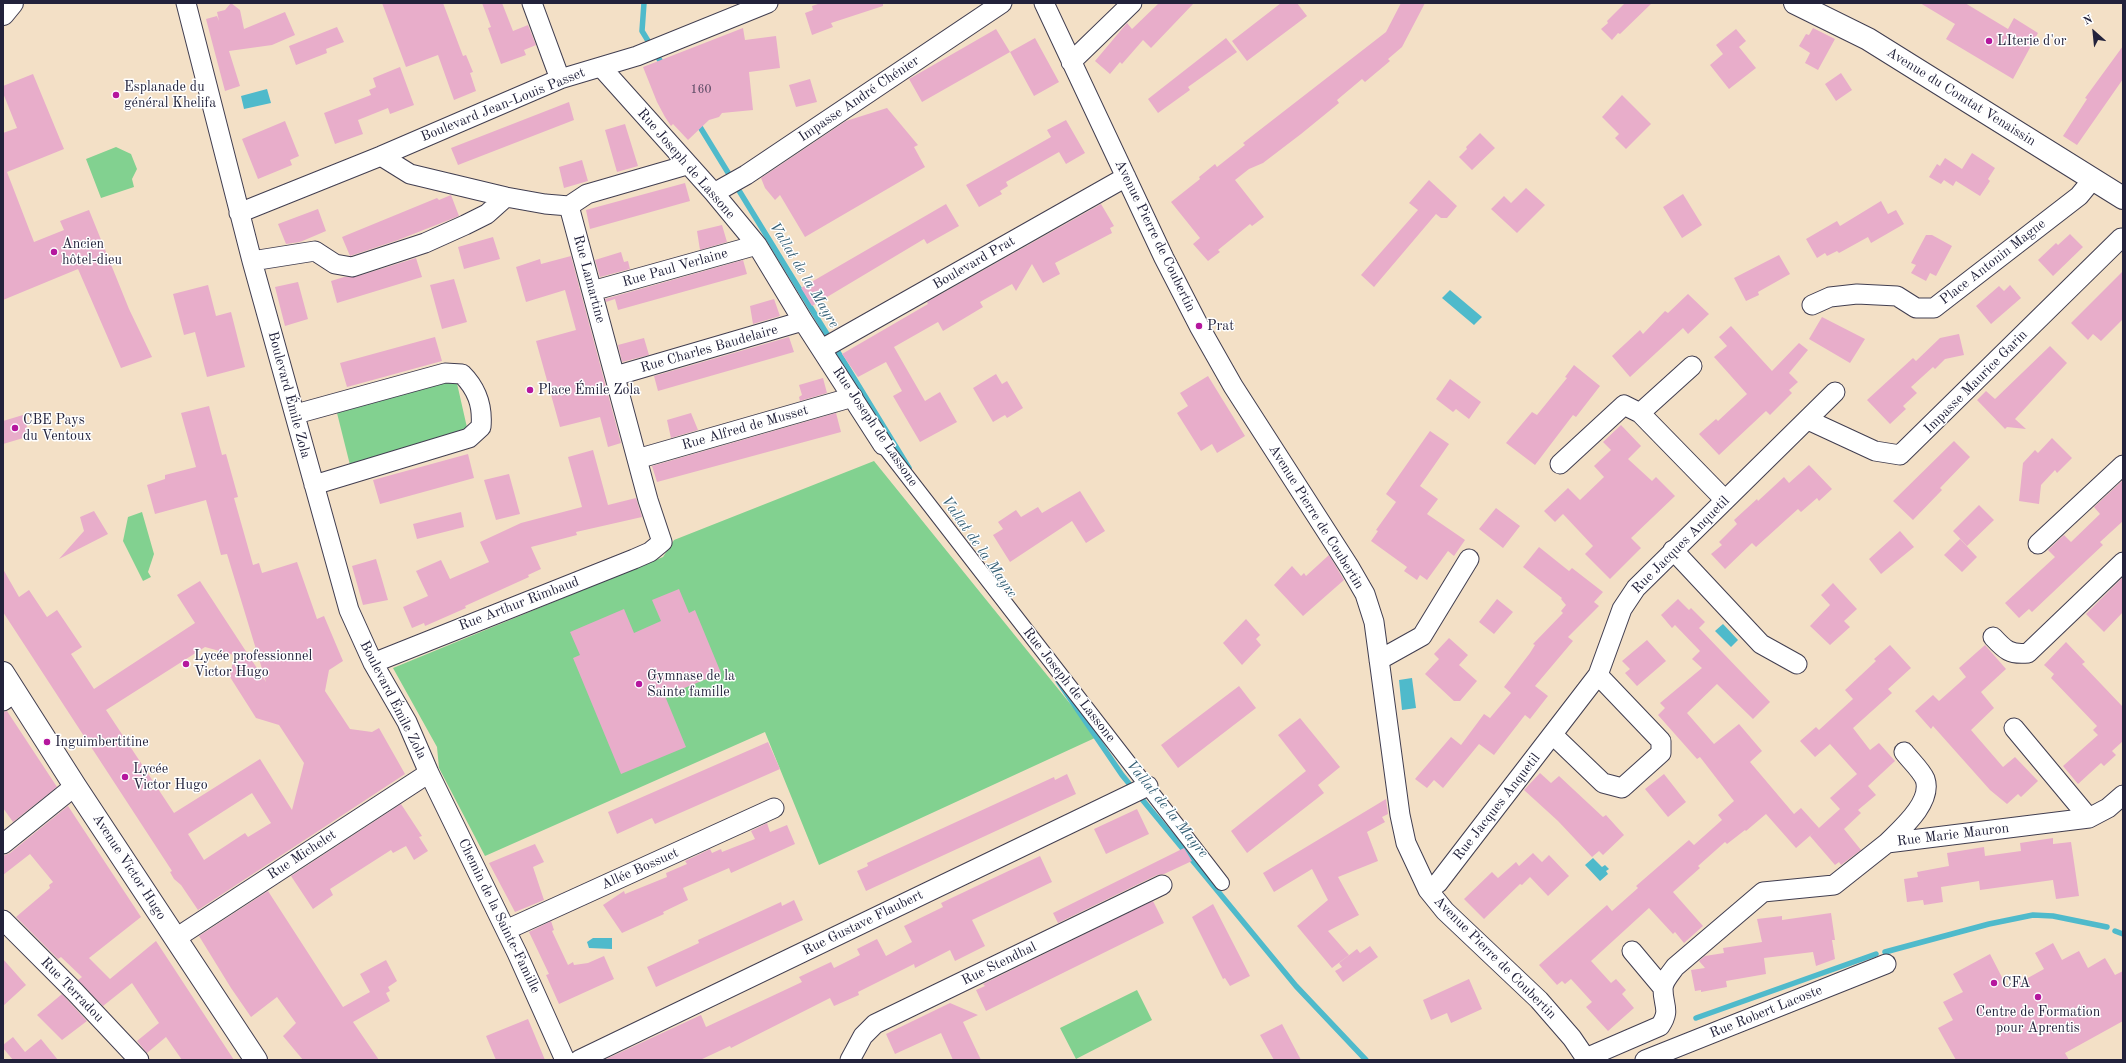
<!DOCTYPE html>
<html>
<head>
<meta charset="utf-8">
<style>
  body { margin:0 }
  #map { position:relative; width:2126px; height:1063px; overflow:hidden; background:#f3e0c6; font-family:"Old Standard TT",serif }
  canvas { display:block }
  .frame { position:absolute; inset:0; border:4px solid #22223b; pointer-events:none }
  .north { position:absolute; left:2074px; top:12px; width:40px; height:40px; -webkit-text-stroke:3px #fff; paint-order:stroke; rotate:333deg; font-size:11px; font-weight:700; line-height:16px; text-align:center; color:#22223b }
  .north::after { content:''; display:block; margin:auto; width:14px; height:18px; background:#22223b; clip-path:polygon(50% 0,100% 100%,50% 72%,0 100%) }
</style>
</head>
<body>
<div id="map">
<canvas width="2126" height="1063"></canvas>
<div class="frame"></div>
<div class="north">N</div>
</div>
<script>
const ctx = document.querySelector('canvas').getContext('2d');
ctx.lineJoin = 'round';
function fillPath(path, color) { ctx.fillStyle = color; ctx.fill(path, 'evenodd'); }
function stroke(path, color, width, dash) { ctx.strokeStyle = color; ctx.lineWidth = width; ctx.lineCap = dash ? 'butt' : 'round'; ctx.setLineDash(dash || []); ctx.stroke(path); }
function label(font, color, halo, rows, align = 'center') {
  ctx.font = font + ' "Old Standard TT",serif'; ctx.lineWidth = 3; ctx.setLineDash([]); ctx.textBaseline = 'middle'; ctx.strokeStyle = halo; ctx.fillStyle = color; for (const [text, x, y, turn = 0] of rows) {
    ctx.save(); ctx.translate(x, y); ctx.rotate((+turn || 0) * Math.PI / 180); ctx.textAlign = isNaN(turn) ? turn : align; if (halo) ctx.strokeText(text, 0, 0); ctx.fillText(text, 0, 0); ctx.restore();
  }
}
fillPath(new Path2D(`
  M116,147L131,154L137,169L132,179L134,187L101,198L86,159Z
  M456,379L468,432L350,465L337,413Z
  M874,461L1097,737L819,865L765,732L485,856L439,768L437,747L393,668L663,557L674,540Z
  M142,512L154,554L148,572L151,577L143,581L123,541L128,517Z
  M1137,990L1152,1020L1076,1059L1060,1028Z`), '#82d190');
fillPath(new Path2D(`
  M267,89L271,103L244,109L241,96Z
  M1450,290L1482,317L1474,325L1442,298Z
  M1723,624L1738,640L1731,647L1715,631Z
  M1412,678L1416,708L1402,710L1399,680Z
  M1593,858L1602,867L1605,865L1609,869L1606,871L1608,874L1600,881L1585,865Z
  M593,938H612V949L589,948L587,942Z`), '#4fbacb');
stroke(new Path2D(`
  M644,3L642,31L664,67
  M697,122L909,468
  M1058,681L1122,775L1296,986L1366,1060
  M2115,931L2123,934
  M1885,952L1989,924L2033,915L2053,916L2107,927
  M1696,1018L1876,954`), '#4fbacb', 5.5);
fillPath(new Path2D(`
  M231,3L240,10L244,29L285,12L295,35L272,45L229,51L240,86L225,91L206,19L217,16L219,21L217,12L225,10Z
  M382,3H443L463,56L466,55L473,72L470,73L476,91L454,100L438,55L406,67Z
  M482,3H502L513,31L528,25L536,45L524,50L526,55L501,64L488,28L491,27Z
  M821,3H883V6L831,23L833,27L812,35L805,13L813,10L812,6Z
  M1159,3H1194L1151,48L1143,40L1122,64L1120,62L1110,74L1095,61L1127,23L1132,29Z
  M1281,3H1297L1307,16L1247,61L1232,41Z
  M1401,3H1425L1402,47L1388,59L1390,61L1365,82L1362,79L1337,100L1339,103L1301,134L1263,163L1249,169L1235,180L1264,217L1252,226L1250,224L1218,250L1220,252L1208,261L1193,244L1200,238L1171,202L1200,179L1199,177L1215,164L1217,167L1245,145L1243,143L1386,32Z
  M1625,3H1652L1620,34L1618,33L1612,40L1601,29L1608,23L1607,21Z
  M1920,3H1965L2008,29L2014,18L2038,33L2013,79L1946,39L1955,24Z
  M337,27L344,42L326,49L327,53L296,65L289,46Z
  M743,28L745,40L776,36L780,68L749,72L753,110L722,113L719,117L709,120L688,140L673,124L671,126L665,117L657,102L643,67Z
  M1813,28L1835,39L1818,70L1805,63L1810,53L1799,46L1806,34L1809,35Z
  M996,29L1010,52L922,102L909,79Z
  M1736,29L1746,41L1739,47L1756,68L1729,89L1710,65L1723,54L1716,45Z
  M1035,38L1059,82L1034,96L1010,52Z
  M1226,38L1237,52L1188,87L1190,90L1158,113L1148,99Z
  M2123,46V79L2077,145L2063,136L2087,99L2085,98Z
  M400,67L414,105L390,114L388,108L358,120L363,134L335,144L324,113L371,95L369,90L376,87L373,78Z
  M1841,73L1852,90L1836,101L1825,84Z
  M33,74L64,149L7,172L34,242L64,230L60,221L89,210L129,309L152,357L121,368L78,269L3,300V133L17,128L3,93V86Z
  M810,79L817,102L796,107L789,85Z
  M1622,95L1651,124L1626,149L1615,138L1619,134L1602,117Z
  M569,102L574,120L458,165L451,148Z
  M887,108L918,145L914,147L925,167L805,237L780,195L775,200L765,188L761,178L846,121Z
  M1066,120L1085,153L1066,164L1059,152L1006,182L1008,186L1000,191L1002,194L979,207L966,185L1051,137L1047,130Z
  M285,121L299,156L290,160L292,165L258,179L242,139Z
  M625,124L638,166L617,172L605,130Z
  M1480,133L1495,148L1472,170L1459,157L1467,149L1466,147Z
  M1972,153L1995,168L1988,179L1990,181L1980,196L1956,181L1953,186L1944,180L1941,184L1929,177L1937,164L1940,166L1945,158L1962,169Z
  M582,160L588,181L564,188L559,167Z
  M1429,180L1457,206L1447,218H1441L1436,214L1374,287L1361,275L1418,210L1409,203Z
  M685,183L690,201L590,229L586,210Z
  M1526,188L1545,205L1517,233L1491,209L1504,196L1511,203Z
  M1683,194L1702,225L1682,238L1663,207Z
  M451,195L459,216L398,240L350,256L342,237L437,198L439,200Z
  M1881,201L1888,214L1896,210L1904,224L1871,243L1868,237L1839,253L1837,251L1827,256L1825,253L1817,258L1806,239L1837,221L1840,226Z
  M946,204L959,226L927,244L924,239L812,306L801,288Z
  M1101,204L1114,226L1110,228L1112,233L1055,263L1060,274L1043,283L1032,264L1016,291L1012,284L980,302L983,307L943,331L938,322L894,347L925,401L940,392L957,422L920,442L893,396L902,391L886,362L858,377L842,354L928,304L927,302Z
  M318,209L326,231L300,242L286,244L278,224Z
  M722,225L727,242L700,250L697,231Z
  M2070,234L2083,247L2053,276L2038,260L2056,243L2058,245Z
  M1926,235H1932L1952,246L1936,276L1930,273L1926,281L1911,273L1916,265L1911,263Z
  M493,237L500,259L464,269L458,247Z
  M621,252L624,262L628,261L630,269L600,277L595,260Z
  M1779,255L1790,274L1758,292L1759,295L1746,301L1734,278Z
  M571,256L621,443L608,447L600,417L560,427L536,341L576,330L565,290L526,302L516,267L540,259L541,264Z
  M416,258L422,277L337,303L331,281L344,277H355Z
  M743,260L747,274L618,310L615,299L606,302L605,299Z
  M2123,271V319L2101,341L2093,334L2088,340L2071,323Z
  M454,279L467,322L442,329L430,285Z
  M298,282L308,319L285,326L275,287Z
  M208,285L216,316L231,312L245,367L207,377L195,332L184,335L173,294Z
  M2010,285L2021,298L1991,324L1976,306L1999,286L2004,291Z
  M1688,294L1709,314L1688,334L1683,328L1630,377L1612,356L1640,330L1643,334L1665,311L1668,313Z
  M774,299L780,316L753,324L750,306Z
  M1822,317L1865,339L1850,363L1809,339Z
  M1731,326L1772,371L1799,343L1808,350L1789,373L1798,382L1789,390L1792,393L1770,415L1766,411L1719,455L1699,434L1716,419L1718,421L1747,394L1714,357L1727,346L1719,337Z
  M1959,334L1964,355L1945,359L1935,369L1933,367L1911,387L1917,393L1903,406L1906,409L1890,424L1867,400L1913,358L1916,361L1940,338Z
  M435,337L442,361L347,387L340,363Z
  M789,337L794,352L658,391L654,376Z
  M644,338L649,355L622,362L618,345Z
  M2050,346L2067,363L2015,419L2026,429L2007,427L2005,429L1977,400L1986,391L1995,399Z
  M1574,365L1600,386L1576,417L1573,415L1535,465L1506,443L1532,412L1537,415L1567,378L1565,377Z
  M996,374L1002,384L1007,381L1023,408L1007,418L1005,415L993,422L973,388Z
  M1208,376L1245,436L1217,453L1212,444L1201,451L1177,413L1188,406L1180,393Z
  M823,378L827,393L800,401L799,397L802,395L799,385Z
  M1450,379L1481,402L1469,419L1456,409L1453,412L1436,399Z
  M209,406L222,455L226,454L238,497L234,498L253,565L259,563L262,573L297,562L317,619L324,616L343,661L329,670L325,691L350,729L372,732L379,728L405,774L198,910L181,885L174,879L170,872L172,871L3,612V569L19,597L29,590L47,617L57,610L82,647L71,654L94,689L195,623L177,595L200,581L266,682L227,554L221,555L206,500L155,514L147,485L165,479V475L196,467L181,413ZM205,647L234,655L230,677L256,718L279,725L304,763L292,810L260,759L174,813L106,710ZM252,793L271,823L248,837L245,833L204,860L188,834Z
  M691,413L698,430L671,438L667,420Z
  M836,413L841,432L657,482L652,466Z
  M23,415L30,436L3,444V421Z
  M1621,425L1641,446L1628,459L1652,481L1656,477L1675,496L1631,538L1641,548L1610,579L1585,554L1593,546L1563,514L1555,522L1544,511L1568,488L1580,500L1604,477L1594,466L1611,450L1603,442Z
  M1430,431L1449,444L1420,486L1438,499L1427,514L1465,540L1454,556L1448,551L1427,580L1420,575L1417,580L1404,571L1407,567L1371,541L1378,531L1376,530L1396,502L1386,494Z
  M2052,438L2072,458L2057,473L2055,470L2041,485L2039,504L2019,501L2023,463L2035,450L2038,453Z
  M1954,441L1970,457L1940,488L1942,490L1913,520L1893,501Z
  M593,450L608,505L636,498L642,517L576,532L577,535L531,547L541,569L528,575L529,577L465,606L466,608L425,626L424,623L412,628L403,607L428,596L416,571L441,560L450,579L489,562L480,542L521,523L582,507L568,457Z
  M468,454L474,478L380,504L373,480Z
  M1809,465L1832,489L1819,501L1817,498L1801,512L1798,509L1756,547L1752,543L1725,569L1711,554L1722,545L1719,542L1737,524L1734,520L1757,499L1758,501L1784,477L1789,483Z
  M509,474L520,514L496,520L484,480Z
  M2123,480V521L2100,542L2103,545L2088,559L2032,612L2029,609L2019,618L2005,603L2055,557L2048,550L2064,535L2071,542L2100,514L2094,507Z
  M1080,491L1105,531L1086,543L1072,521L1010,562L993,535L1003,529L998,522L1016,510L1021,517L1038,507L1042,513Z
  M1979,505L1994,520L1967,546L1953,531Z
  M1496,508L1520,526L1503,548L1479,529Z
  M94,511L108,534L59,559L84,531L80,517Z
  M461,512L464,527L417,539L413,524Z
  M1900,531L1914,547L1881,574L1869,559Z
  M1960,539L1977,557L1962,572L1944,555Z
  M1539,547L1569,571L1572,568L1603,592L1594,602L1599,606L1568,637L1573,641L1535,686L1548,696L1530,719L1525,715L1494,755L1479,744L1443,788L1434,780L1427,788L1415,779L1451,737L1461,745L1484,714L1490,718L1511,693L1504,687L1530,653L1535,645L1533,644L1563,613L1561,611L1566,605L1561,599L1562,598L1523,567Z
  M1329,555L1344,580L1303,616L1274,585L1292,566L1301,576L1304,573L1306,576Z
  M376,559L388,600L363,605L352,566Z
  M2123,577V612L2104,632L2086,614Z
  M1833,583L1857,609L1844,621L1850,627L1830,645L1810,626L1830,605L1821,595Z
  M679,589L689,613L695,610L721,673L665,696L686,747L621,774L573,658L580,655L570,632L624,609L634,633L661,621L652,600Z
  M1497,599L1513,612L1494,634L1479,622Z
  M1678,599L1689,610L1691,608L1705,622L1699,628L1770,702L1753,719L1717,684L1687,713L1714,744L1739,724L1762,751L1750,762L1794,814L1801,808L1819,828L1796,848L1766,814L1746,831L1745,830L1727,844L1725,842L1698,866L1700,868L1673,892L1703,926L1684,943L1675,932L1673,934L1649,908L1591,961L1611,983L1616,979L1626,990L1622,994L1634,1008L1608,1031L1586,1007L1592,1002L1571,979L1565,984L1562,981L1557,985L1539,965L1607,905L1612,911L1638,888L1636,886L1689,840L1694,845L1722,820L1718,815L1734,801L1700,757L1697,759L1658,715L1665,708L1660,703L1702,668L1692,659L1700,651L1675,625L1672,628L1661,615Z
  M1246,619L1260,635L1256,639L1261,645L1242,665L1223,643Z
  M1449,638L1468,655L1459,665L1477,681L1460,701H1454L1425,674L1439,659L1434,654Z
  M1647,640L1666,661L1637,686L1625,673L1630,669L1622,661Z
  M2066,642L2085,662L2082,664L2123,707V741L2112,751L2116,755L2104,766L2101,763L2078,784L2063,766L2098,735L2093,730L2097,726L2051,678L2054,674L2044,665Z
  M1890,645L1911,668L1888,689L1892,693L1853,728L1870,750L1879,743L1895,761L1868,786L1876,795L1858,810L1861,813L1844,829L1861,850L1841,865L1839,862L1835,865L1810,836L1840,809L1830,798L1857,774L1830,744L1815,757L1800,741L1816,727L1819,730L1853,699L1845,690L1876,661L1874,659Z
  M1985,645L2006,669L1981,692L1994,708L1971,730L2003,767L2015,757L2038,781L2021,797L2018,794L2007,804L1990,790L1933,726L1931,729L1915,711L1933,695L1939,701L1966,677L1959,668Z
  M1239,686L1256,708L1178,768L1161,745Z
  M7,711L57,787L13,822L3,808V712Z
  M1300,718L1340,767L1318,785L1324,793L1247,853L1231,831L1306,771L1278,735Z
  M768,742L780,769L655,824L652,818L617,834L608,812Z
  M1540,773L1551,783L1559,776L1603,817L1606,815L1624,835L1603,855L1599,851L1592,857L1558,821L1524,790Z
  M1067,774L1076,794L866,891L857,871L868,866L867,863L1054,777L1055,780Z
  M1664,774L1686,802L1668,817L1645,789Z
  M1386,799L1388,814L1382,817L1385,822L1367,832L1378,861L1338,877L1359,915L1328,931L1349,955L1332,968L1297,926L1328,900L1312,869L1274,892L1263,873Z
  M401,804L422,836L419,837L428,851L414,860L406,846L393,853L391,850L330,889L333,895L313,909L291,876Z
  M68,806L141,917L89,958L110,979L156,941L234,1060H182L166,1037L147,1053L137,1041L159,1023L132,983L103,1006L78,980L82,977L61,957L58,959L16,917L50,888L49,885L53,882L30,854L3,875V856L10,853Z
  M1137,809L1149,834L1106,854L1094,829Z
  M767,823L770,832L787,825L795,844L731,873L729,868L683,888L688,900L663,912L664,914L622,933L603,905L624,891L625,894L667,877L666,873L687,864L685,861L702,853L710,849L712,853L721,849L722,852L755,839L751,831Z
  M2053,838V844L2071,842L2079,896L2056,899L2053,880L1980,890L1979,881L1941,887L1943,902L1924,905L1923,900L1907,902L1904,879L1918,877L1917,872L1949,866L1947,853L1984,847L1985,856L2021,851L2020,843Z
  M535,844L544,862L533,867L544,900L515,912L489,863Z
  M1184,848L1192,861L1164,874L1157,875L1058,923L1053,913Z
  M1533,853L1542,862L1549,855L1569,876L1548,896L1530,877L1522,885L1520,884L1484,919L1464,899L1492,872L1498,878L1516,862L1519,866Z
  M1040,856L1052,882L972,920L985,946L955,961L950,950L915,968L914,964L858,992L859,995L834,1006L830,998L731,1048L730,1046L700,1060H604L701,1015L706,1027L802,982L799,977L831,962L834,968L860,955L857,949L877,939L886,956L912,942L904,926L943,907L941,903Z
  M268,891L343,1007L370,992L360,974L386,960L397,981L388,987L390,991L386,993L390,1001L353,1022L379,1060H303L283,1036L296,1023L277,997L251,1017L231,988L199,936Z
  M794,900L803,920L656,987L647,967L699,943L698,940L781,902L782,906Z
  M1153,901L1164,923L986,1011L976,990L985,986L983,984Z
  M1213,904L1250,976L1230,986L1225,978L1223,979L1192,917Z
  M1831,913L1835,940H1832L1835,959L1816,966L1813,952L1764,958L1766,974L1726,981L1727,987L1701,992V990L1695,991L1691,970L1705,968L1699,961L1705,956L1724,953L1723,948L1762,942L1757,919L1782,916V920Z
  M551,921L554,930L552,931L568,965L573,962L574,965L588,963L604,956L614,979L559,1004L546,975L549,974L529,932Z
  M2053,943L2062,960L2079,951L2088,968L2105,958L2115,975L2123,971V1021L2065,1053L2069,1060H1956L1938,1028L1953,1020L1943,1002L1963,992L1953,974L1990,954L2008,989L2044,969L2035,953Z
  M1370,946L1378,957L1343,982L1335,971L1342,967L1339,963L1357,949L1360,953Z
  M3,959L26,985L3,1006Z
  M1469,979L1482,1009L1451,1023L1447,1013L1431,1020L1423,1000Z
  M62,994L87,1021L62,1040L37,1015Z
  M950,1003L978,1015L963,1022L981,1060H953L941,1033L895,1054L886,1034Z
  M528,1019L545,1060H496L486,1036Z
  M1282,1024L1301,1060H1274L1260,1035Z
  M13,1037L25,1052L41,1039L58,1060H13L3,1048V1045Z`), '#e8adca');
const pedestrian = new Path2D(`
  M883,445L1222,883`);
const minor = new Path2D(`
  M186,3L252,261L349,610L373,663L407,722L429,773L517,953L565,1060
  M532,3L560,79
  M1044,3L1164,258L1199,326L1233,386L1350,568L1365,594L1374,622L1400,815L1406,843L1428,890L1445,911L1539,1000L1572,1038L1587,1060
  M1071,62L1132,3
  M601,67L714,193L757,245L803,321L883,445
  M714,193L746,175L1002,3
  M569,206L587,194L687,165
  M239,213L381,156L560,79L637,56L768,3
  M252,261L315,251L335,264L352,267L425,243L465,225L487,214L506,197
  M592,291L757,245
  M1812,305L1830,297L1857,294L1897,296L1916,308H1934L2079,196L2093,179
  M822,349L1126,177
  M615,376L803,321
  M1640,413L1692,366
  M296,414L445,373L462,374C477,389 483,405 481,427L469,438L314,485
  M1808,420L1875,451L1900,455L2121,238
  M637,459L853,397
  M1560,464L1624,405L1640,413L1725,500
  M2038,544L2123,465
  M1673,550L1761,644L1797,664
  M1993,637C2005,650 2010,655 2028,653L2123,562
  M1379,660L1422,636L1469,559
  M373,663L634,559L650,552L662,542L648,500L569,206L545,204L506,197L410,174L381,156
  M3,701L15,692
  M2014,728L2089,818
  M1553,735L1603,783L1622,788L1661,753V741L1598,675
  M1887,843C1901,829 1933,802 1925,779C1921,770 1910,760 1904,752
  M3,844L75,786
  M1428,890L1438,883L1598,675L1622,609L1636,588L1835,392
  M3,920L75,992L139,1060
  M506,930L774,808
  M176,938L429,773
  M1632,951L1663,988
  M1586,1058L1660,1026C1671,1010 1663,1006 1663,989C1663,981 1671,973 1675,967L1763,892L1834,885L1887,843L2089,818L2108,808L2123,795
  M579,1060L1148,786
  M850,1060L863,1036L875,1024L1162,885
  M1645,1060L1886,964`);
const secondary = new Path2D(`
  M1795,3L1868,39L2123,198
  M3,14L12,3
  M3,673L75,786L256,1060`);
stroke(pedestrian, '#413e50', 16);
stroke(minor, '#413e50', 21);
stroke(secondary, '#413e50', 24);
stroke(pedestrian, '#fff', 14);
stroke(minor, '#fff', 19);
stroke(secondary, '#fff', 22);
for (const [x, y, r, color] of [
  [1989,41,4,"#b5179e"],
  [116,95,4,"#b5179e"],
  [54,252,4,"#b5179e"],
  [1199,326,4,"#b5179e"],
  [530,390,4,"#b5179e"],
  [15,428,4,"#b5179e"],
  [186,664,4,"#b5179e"],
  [639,684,4,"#b5179e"],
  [47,742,4,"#b5179e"],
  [125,777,4,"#b5179e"],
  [1994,983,4,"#b5179e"],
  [2038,997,4,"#b5179e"]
]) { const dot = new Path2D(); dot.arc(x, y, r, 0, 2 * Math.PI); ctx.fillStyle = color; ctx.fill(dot); stroke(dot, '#fff', 1.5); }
label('12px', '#54455f', null, [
  ["160",701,90]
]);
label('14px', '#22223b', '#fff', [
  ["LIterie d'or",1997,41],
  ["Esplanade du",124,87],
  ["général Khelifa",124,103],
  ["Ancien",62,244],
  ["hôtel-dieu",62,260],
  ["Prat",1207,326],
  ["Place Émile Zola",538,390],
  ["CBE Pays",23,420],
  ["du Ventoux",23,436],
  ["Lycée professionnel",194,656],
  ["Victor Hugo",194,672],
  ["Gymnase de la",647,676],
  ["Sainte famille",647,692],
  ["Inguimbertitine",55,742],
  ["Lycée",133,769],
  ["Victor Hugo",133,785],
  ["CFA",2002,983],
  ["Centre de Formation",2038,1012,"center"],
  ["pour Aprentis",2038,1028,"center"]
], 'left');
label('14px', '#22223b', '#fff', [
  ["Avenue du Comtat Venaissin",1961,97,32],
  ["Impasse André Chénier",859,99,-34],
  ["Boulevard Jean-Louis Passet",503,105,-22],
  ["Rue Joseph de Lassone",686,164,49],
  ["Avenue Pierre de Coubertin",1155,236,64],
  ["Place Antonin Magne",1993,262,-38],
  ["Boulevard Prat",974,263,-30],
  ["Rue Paul Verlaine",675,268,-16],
  ["Rue Lamartine",589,279,75],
  ["Rue Charles Baudelaire",709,349,-16],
  ["Impasse Maurice Garin",1976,382,-45],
  ["Boulevard Émile Zola",289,395,75],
  ["Rue Joseph de Lassone",875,427,56],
  ["Rue Alfred de Musset",745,428,-16],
  ["Avenue Pierre de Coubertin",1316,517,58],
  ["Rue Jacques Anquetil",1681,545,-45],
  ["Rue Arthur Rimbaud",519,604,-21],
  ["Rue Joseph de Lassone",1069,685,52],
  ["Boulevard Émile Zola",393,700,63],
  ["Rue Jacques Anquetil",1497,807,-52],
  ["Rue Marie Mauron",1953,835,-7],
  ["Rue Michelet",302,855,-33],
  ["Avenue Victor Hugo",129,867,57],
  ["Allée Bossuet",640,869,-24],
  ["Chemin de la Sainte-Famille",499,916,64],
  ["Rue Gustave Flaubert",863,923,-26],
  ["Avenue Pierre de Coubertin",1495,958,45],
  ["Rue Stendhal",999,964,-26],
  ["Rue Terradou",72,990,46],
  ["Rue Robert Lacoste",1766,1012,-22]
]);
label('italic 15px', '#345f75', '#fff', [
  ["Vallat de la Mayre",804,275,59],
  ["Vallat de la Mayre",979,547,55],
  ["Vallat de la Mayre",1167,809,51]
]);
</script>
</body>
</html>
